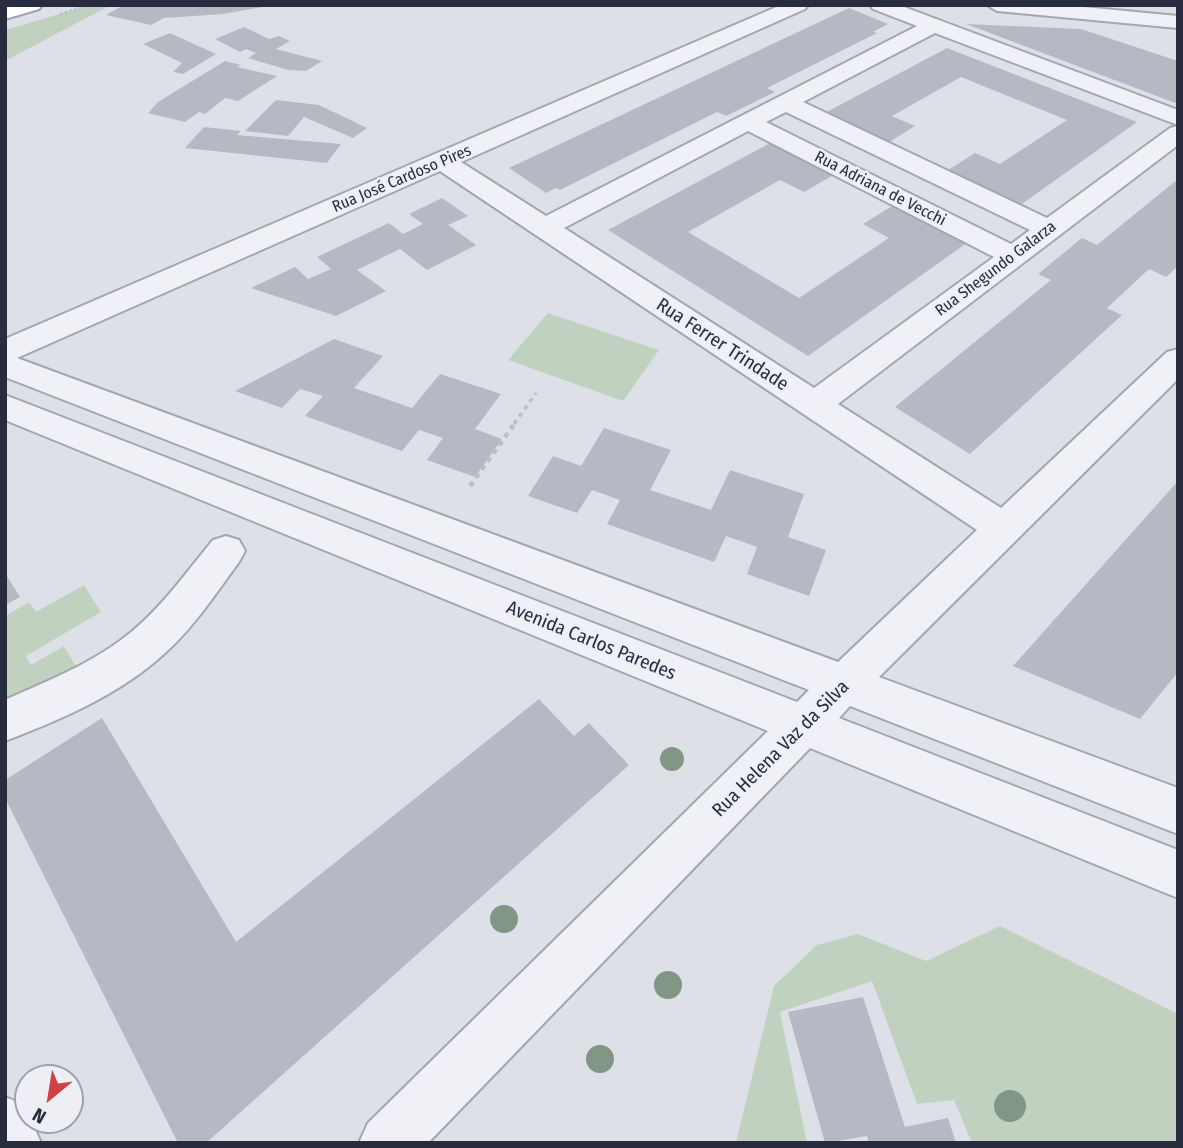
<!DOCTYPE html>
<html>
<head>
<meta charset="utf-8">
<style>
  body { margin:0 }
  #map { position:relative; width:1183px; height:1148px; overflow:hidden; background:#dee0e7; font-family:"Fira Sans Condensed",sans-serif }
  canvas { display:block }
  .frame { position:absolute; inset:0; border:7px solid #272c3e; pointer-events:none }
  .north { position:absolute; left:14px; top:1064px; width:70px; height:70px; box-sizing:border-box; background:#edeff5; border:2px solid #9ea1ac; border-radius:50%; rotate:210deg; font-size:19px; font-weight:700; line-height:28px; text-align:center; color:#272c3e }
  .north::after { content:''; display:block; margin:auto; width:24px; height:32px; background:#cd4245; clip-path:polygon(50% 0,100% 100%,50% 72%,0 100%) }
</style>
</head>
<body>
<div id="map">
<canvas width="1183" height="1148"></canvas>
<div class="frame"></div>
<div class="north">N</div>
</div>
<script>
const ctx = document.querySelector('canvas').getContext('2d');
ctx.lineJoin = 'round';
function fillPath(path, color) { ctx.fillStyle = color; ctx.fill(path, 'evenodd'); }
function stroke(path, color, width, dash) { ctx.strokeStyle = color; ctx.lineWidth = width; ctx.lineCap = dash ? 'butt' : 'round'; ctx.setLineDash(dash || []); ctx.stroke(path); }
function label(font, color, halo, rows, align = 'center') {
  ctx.font = font + ' "Fira Sans Condensed",sans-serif'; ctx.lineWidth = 5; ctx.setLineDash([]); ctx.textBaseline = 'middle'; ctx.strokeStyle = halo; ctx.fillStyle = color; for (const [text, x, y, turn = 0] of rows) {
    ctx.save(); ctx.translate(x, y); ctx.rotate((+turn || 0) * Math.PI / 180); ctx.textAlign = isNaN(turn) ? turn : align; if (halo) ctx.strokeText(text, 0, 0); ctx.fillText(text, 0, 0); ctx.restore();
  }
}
fillPath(new Path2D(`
  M90,5H111L5,61V30Z
  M548,313L659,350L623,401L508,360Z
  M84,585L101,612L26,656L31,665L64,646L76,667L5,709V616L29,602L36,612Z
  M1000,926L1178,1014V1143H972L954,1100L917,1104L872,981L780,1012L807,1143H736L774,986L817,945L858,934L926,961Z`), '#c1d1bf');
fillPath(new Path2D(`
  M124,5H267L268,6L223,14L164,18L151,25L106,15Z
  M849,8L888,24L873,32L877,33L767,88L775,92L726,116L717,112L560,190L556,188L546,193L509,168Z
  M966,24L1081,29L1178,61V104Z
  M244,27L269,39L279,36L290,41L276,49L322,61L306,71L288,70L248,58L256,53L246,49L240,52L215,39Z
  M170,33L216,54L183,74L173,72L182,63L143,44Z
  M947,48L1137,122L1019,206L945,172L975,153L1000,164L1067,120L961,77L892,116L915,126L886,144L823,114Z
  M225,61L241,65L237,67L277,76L238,101L225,98L205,114L199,112L185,122L148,113L158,102Z
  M276,100L319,105L367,128L353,138L304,117L288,136L245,131Z
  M204,127L241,131L237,135L341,144L327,163L185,148Z
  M774,141L837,173L804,192L780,180L688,232L799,298L889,238L863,224L897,203L971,240L808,356L608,230Z
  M1178,179V266L1166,277L1149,269L1107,308L1122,315L970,454L895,407L1051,280L1038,274L1082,238L1097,245Z
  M442,198L468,216L448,225L476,245L427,270L400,249L357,270L386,291L336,316L251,288L295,267L308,279L331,269L317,257L389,223L403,234L423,224L409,214Z
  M334,339L383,356L354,388L412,408L440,374L501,394L475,429L502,439L475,477L427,460L443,438L419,430L402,451L305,416L323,396L300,389L282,408L235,391Z
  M604,428L671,450L650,490L711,510L730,470L804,494L788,537L826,550L809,596L747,574L757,547L726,536L714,562L607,524L620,500L592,490L577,513L528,496L553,456L581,466Z
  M1178,481V672L1140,719L1013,666Z
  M5,573L20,597L5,605Z
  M539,699L574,736L589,723L629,765L206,1143H178L5,798V780L102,718L236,942Z
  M863,997L905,1127L948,1118L956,1143H869L867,1136L825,1143L788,1012Z`), '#b5b9c4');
const minor = new Path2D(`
  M781,5H808L805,9L461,162L546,216L917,26L873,9L870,5H899L1178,110V125L935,33L803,102L1047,218L1170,128L1178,126V145L838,404L1001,508L1167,352L1178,349V379L879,677L1178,788V834L850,706L839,718L1178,850V898L810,748L428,1143H359L368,1123L768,731L5,420V395L797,702L809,690L5,377V339ZM786,112L1030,230L1011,244L766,122ZM748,131L994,257L814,388L564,228ZM440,171L977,530L838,662L17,358Z
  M987,5H1063L1178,16V28L997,11Z
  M226,536L239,540L245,551L239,562C216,593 194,627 165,653C121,694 60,720 5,741V700C45,682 86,666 121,640C158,613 184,575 213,540Z
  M5,1097L25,1105L28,1120H31L41,1143H5Z`);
const major = new Path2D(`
  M10,5H42L39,9L5,19V7Z`);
stroke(minor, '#a3a6b1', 4);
stroke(major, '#9da3b3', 4);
stroke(new Path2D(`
  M60,14L90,5`), '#bcbec6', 2.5, [2.5, 2.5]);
stroke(new Path2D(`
  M514,424L536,393`), '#bcbec6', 3.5, [4.5, 4.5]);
stroke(new Path2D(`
  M470,486L515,423`), '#bcbec6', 4.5, [5, 5]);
fillPath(minor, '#f0f1f6');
fillPath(major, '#fff');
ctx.fillStyle = '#829685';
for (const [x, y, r] of [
  [672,759,12],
  [504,919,14],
  [668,985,14],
  [600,1059,14],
  [1010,1106,16]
]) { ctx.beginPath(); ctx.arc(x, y, r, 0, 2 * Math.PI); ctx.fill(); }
label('16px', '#272c3e', '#edeff5', [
  ["Rua José Cardoso Pires",402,179,-23],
  ["Rua Adriana de Vecchi",880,189,27],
  ["Rua Shegundo Galarza",996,269,-37]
]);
label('19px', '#272c3e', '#edeff5', [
  ["Rua Ferrer Trindade",722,345,33],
  ["Avenida Carlos Paredes",591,641,22],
  ["Rua Helena Vaz da Silva",781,749,-45]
]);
</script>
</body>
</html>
